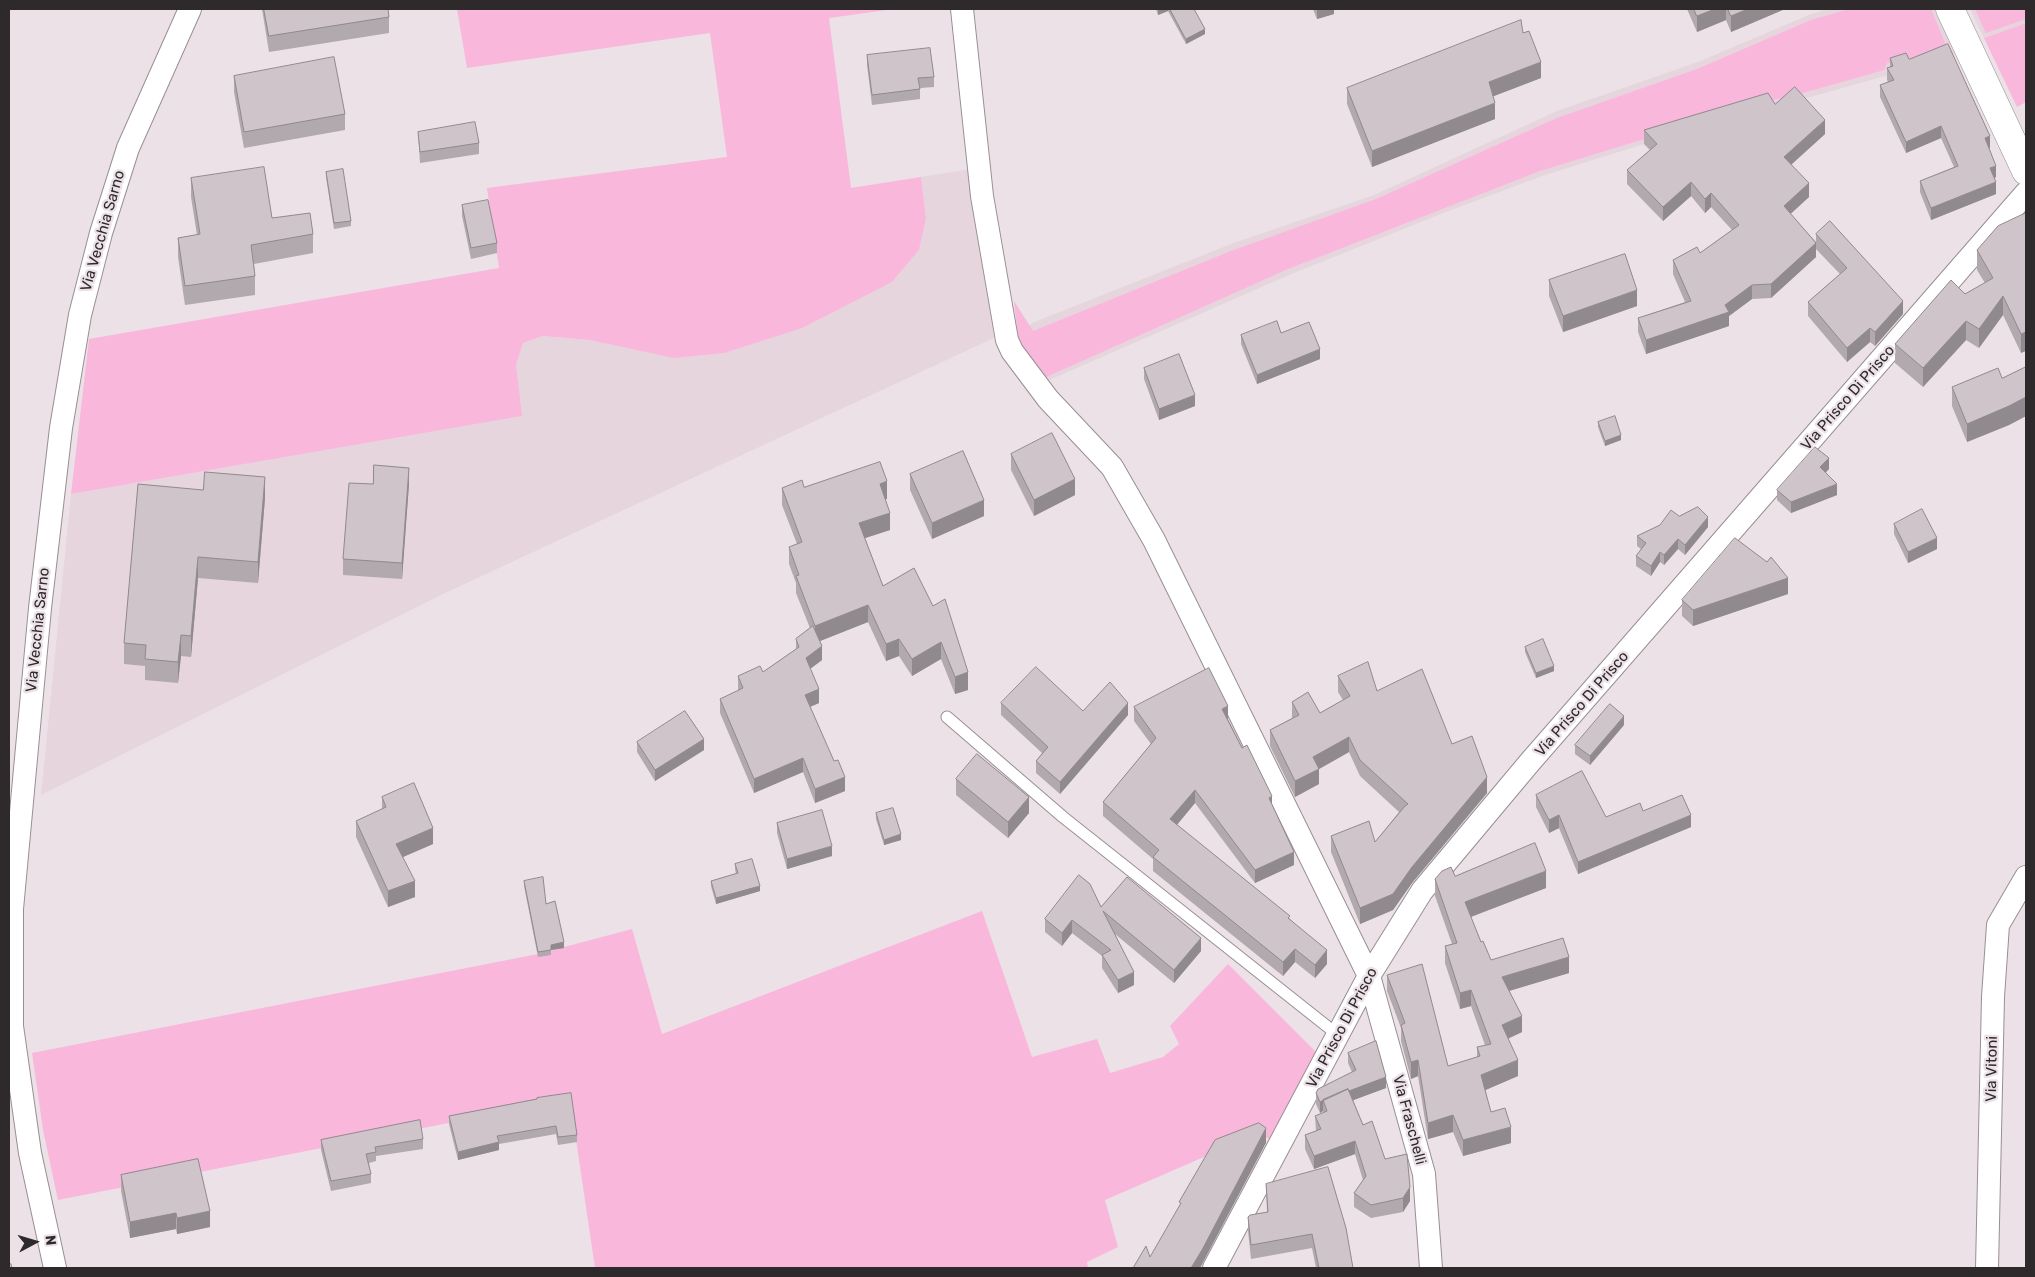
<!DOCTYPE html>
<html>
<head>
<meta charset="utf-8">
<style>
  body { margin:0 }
  #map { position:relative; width:2035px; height:1277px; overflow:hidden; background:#ebe1e6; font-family:Rubik,sans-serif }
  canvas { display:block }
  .frame { position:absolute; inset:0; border:10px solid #2e2a2c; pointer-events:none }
  .north { position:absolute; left:10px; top:1217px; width:50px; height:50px; -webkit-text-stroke:4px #ebe1e6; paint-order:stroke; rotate:84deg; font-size:14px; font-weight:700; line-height:20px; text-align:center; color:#2e2a2c }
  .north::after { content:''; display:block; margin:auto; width:18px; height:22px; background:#2e2a2c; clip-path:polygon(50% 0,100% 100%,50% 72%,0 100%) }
</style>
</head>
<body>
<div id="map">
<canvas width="2035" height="1277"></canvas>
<div class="frame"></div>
<div class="north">N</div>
</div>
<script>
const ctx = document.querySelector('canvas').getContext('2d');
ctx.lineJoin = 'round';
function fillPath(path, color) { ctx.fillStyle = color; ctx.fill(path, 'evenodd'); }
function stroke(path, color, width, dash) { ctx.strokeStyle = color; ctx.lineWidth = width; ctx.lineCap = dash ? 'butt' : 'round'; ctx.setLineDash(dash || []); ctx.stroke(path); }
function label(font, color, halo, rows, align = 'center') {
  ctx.font = font + ' Rubik,sans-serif'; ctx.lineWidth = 4.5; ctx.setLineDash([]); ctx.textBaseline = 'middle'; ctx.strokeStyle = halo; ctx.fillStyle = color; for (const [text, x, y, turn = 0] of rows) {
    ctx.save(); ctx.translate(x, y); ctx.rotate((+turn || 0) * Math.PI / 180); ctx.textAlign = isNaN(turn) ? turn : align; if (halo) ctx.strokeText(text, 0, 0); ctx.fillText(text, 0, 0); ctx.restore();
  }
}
fillPath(new Path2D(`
  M1829,9H1935L1955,53L1892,74L1644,144L1542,176L1446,212L1289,275L1045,382L1019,338L1032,323L1231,244L1374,195L1557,111L1698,62L1811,14Z
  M1970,9H2026V23L1984,38Z
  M971,169L994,338L445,593L41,795L71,494L521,416L516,365L523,343L543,336L590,340L892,282L919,250L926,219L921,177Z`), '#e7d5de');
fillPath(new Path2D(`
  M457,9H894L829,18L851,188L921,177L926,219L919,250L892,282L802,328L724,353L674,358L590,340L543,336L523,343L516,365L522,416L71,494L89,339L499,268L487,188L727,157L710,33L467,68Z
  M1849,9H1931L1948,50L1887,63L1884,70L1796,95L1768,101L1540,171L1288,269L1044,378L1018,338L1014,301L1033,331L1231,251L1376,199L1557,118L1697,69L1811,20Z
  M1975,9H2026V19L1986,33Z
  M2026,23V102L2017,107L1984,38Z
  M982,911L1032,1057L1097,1039L1110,1073L1163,1057L1179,1044L1170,1026L1228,964L1318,1054L1271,1140L1259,1133L1105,1200L1118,1247L1087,1262L1088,1268H595L570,1099L58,1200L43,1130L32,1053L538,954L632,929L662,1034Z`), '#f9b7dc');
const service = new Path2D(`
  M947,717L1063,817L1338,1035`);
const minor = new Path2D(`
  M962,9L982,196L1007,340L1012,351L1048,399L1112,467L1154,540L1369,976L1424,1174L1431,1268
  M55,1268L30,1153L12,1026V909L40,608L61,428L80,315L101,233L128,148L190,9
  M1214,1268L1369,976L1422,891L1530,762L2026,193
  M1987,1268L1993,997L1998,925L2026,877`);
const secondary = new Path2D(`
  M1950,9L2026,171`);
stroke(service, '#988f94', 13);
stroke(minor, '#988f94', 24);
stroke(secondary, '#988f94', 29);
stroke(service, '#fff', 11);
stroke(minor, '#fff', 22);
stroke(secondary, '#fff', 28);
fillPath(new Path2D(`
  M262,9H388L389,17V33L269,52Z
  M1156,9H1194L1205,34L1186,44L1168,11L1158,15Z
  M1313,9H1334V14L1317,19Z
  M1687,9H1785L1731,32L1726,20L1697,32Z
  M1523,33L1541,78L1493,96L1495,119L1372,167L1347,104V88Z
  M867,55L934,77V87L920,88V99L872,105L867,65Z
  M1890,58L1909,59L1990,148H1989L1996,177L1994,178L1996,194L1931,220L1920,192V181L1954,167L1941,138L1906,153L1880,97V85L1888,82L1887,80V68L1890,67Z
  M234,76L345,114V130L244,148L234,92Z
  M1775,104L1825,134L1791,165L1809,197L1790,214L1816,242V234L1903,314L1875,346L1870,342L1847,362L1808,316V302L1840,274L1816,249V257L1771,298L1752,299L1729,316V326L1646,354L1638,332V318L1685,302L1673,274V260L1700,253L1732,230L1711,207L1705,213L1691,196L1663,221L1627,184V170L1650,150L1644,144V130Z
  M418,132L479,143V154L420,163Z
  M326,172L351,221V226L334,229L326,177Z
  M191,178L272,218L313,234V253L254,264L255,276V295L185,305L178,257V238L197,235L191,197Z
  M462,205L497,243V253L471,259L462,216Z
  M2026,213L2021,353L2003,315L1979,348L1966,340L1923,387L1895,363V344L1965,294L1985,283L1977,270V250Z
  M1549,280L1637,306L1563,332L1549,296Z
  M1281,333L1320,359L1257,384L1241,344V335Z
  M2026,367V416L2009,425L1967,442L1952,406V387L2002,378Z
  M1144,368L1195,406L1159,420L1144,379Z
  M1598,422L1621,440L1605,446L1598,427Z
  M1011,454L1075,495L1034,516L1011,470Z
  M1829,469L1826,472L1837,495L1791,513L1777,500V490Z
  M910,474L984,516L932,539L910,490Z
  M138,484L265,498L258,583L198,578L191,657L181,656L178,683L145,680V666L124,664V643Z
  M373,484H409L402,579L343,575V559Z
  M804,487L887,499H885L890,530L865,538L883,586L914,568L968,690L955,694L941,659L912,676L899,656L886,661L868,622L820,641L822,660L810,669L819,703L810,707L845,791L815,803L803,772L754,793L720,713V699L738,691V676L763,672L796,649V639L810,628L796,593V583L789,564V547L797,544L782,505V488Z
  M1679,516L1708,527L1685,555L1678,549L1664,565L1660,562L1651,576L1636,566V556L1641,549L1637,546V536Z
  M1894,524L1937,549L1908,563L1894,534Z
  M1788,594L1693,626L1682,616V600Z
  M1525,647L1554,671L1536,678L1525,652Z
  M1338,676L1377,691L1452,744L1487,793L1412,883L1393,910L1360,924L1331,852V836L1375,842L1399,812L1360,776L1349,752L1319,769V784L1295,797L1270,746V730L1292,718V702L1320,713L1343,700L1338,692Z
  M1001,703L1083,711L1128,715L1060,794L1036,773V761L1042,753L1001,715Z
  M1134,707L1228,719L1272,805L1294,865L1255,883L1195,803L1177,825L1290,919L1327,964L1315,978L1295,962L1283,976L1153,871V859L1103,816V802L1151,744L1134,721Z
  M1624,725L1590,765L1575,754V745Z
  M637,742L704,750L655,781L637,752Z
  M956,779L1029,813L1008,838L956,795Z
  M1536,795L1606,817L1643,811L1691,827L1578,874L1559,828L1549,833L1536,807Z
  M382,797L433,844L403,857L415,897L388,907L356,837V821L382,809Z
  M876,813L901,840L884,845L876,819Z
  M777,823L832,856L787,869L777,833Z
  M735,864L760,891L716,904L711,886V881L736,874L735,869Z
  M1455,876L1546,888L1471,917L1481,942L1491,960L1569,973L1509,991L1522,1032L1508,1039L1518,1076L1485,1090L1491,1112L1511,1143L1463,1156L1453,1132L1428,1139L1418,1076L1411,1079L1401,1041V1028L1387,991V975L1448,1066L1477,1057V1047L1485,1045L1471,1006L1460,1009L1445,963V946L1452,944L1435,896V879Z
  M524,881L546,904L564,948L551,950V955L538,957L524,886Z
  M1101,907L1201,951L1174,983L1115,934L1134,985L1118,993L1102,968V956L1072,933L1062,946L1045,932V919Z
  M1348,1053L1386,1088L1353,1100L1363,1125L1410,1201L1403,1212L1371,1218L1354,1207V1193L1363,1180L1355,1154L1314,1169L1305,1149V1135L1316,1131L1315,1116L1323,1113V1111L1320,1113L1316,1104V1093L1352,1072L1348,1063Z
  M537,1099L577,1135V1142L558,1145L556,1134L499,1144V1150L458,1160L449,1124V1116Z
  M423,1139V1149L376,1156V1161L369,1163L371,1174V1183L331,1191L321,1150V1140Z
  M121,1175L210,1227L177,1234L176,1229L130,1238L121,1191Z
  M1266,1184L1353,1268H1316L1312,1248L1251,1259L1248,1231V1217L1267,1212Z`), '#b1a9ad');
fillPath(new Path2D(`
  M1158,9H1168V11L1158,15Z
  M1317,9H1334V14L1317,19Z
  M1715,9H1726V20L1697,32V16Z
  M1748,9H1785L1731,32V16Z
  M1205,29V34L1186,44V39Z
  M1541,62V78L1489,98V82Z
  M1495,103V119L1372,167V151Z
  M1825,120V134L1784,171V157Z
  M1941,126V138L1906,153V142Z
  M1990,136V148L1985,150V138Z
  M1996,166V177L1990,180V168Z
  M1691,182V196L1663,221V207Z
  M1996,182V194L1931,220V208Z
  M1809,183V197L1784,220V206Z
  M1711,193V207L1705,213V199Z
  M1816,243V257L1771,298V284Z
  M1752,285V299L1729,316V326L1646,354V340L1725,305Z
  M1637,290V306L1563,332V316Z
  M2003,296V315L1979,348V329Z
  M1903,301V314L1875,346V332Z
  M1966,321V340L1923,387V368Z
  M1870,328V342L1847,362V348Z
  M2026,332V351L2021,353V334Z
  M1320,349V359L1257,384V375Z
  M1195,395V406L1159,420V409Z
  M2026,397V416L2009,425L1967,442V424Z
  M1621,435V440L1605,446V441Z
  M1829,458V469L1820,478V467Z
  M409,468V484L402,579V563Z
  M265,477V498L258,583V562Z
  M1075,479V495L1034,516V500Z
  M887,481V499L880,501V484Z
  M1837,484V495L1791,513V502Z
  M984,500V516L932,539V523Z
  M890,513V530L859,540V523Z
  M1708,517V527L1685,555V545Z
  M1937,538V549L1908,563V552Z
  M1678,539V549L1664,565V555Z
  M1660,552V562L1651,576V566Z
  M198,557V578L191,657V636Z
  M1788,578V594L1693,626V610Z
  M868,605V622L815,643V626Z
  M181,635V656L178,683V662Z
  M899,639V656L886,661V644Z
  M941,642V659L912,676V659Z
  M822,646V660L806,672V658Z
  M1554,666V671L1536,678V673Z
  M968,672V690L955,694V677Z
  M819,689V703L805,709V695Z
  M1128,703V715L1060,794V782Z
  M1228,706V719L1222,722V709Z
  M1624,716V725L1590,765V756Z
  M1349,737V752L1319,769V784L1295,797V781L1313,757Z
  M704,739V750L655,781V770Z
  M803,758V772L754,793V779Z
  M845,777V791L815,803V789Z
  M1487,777V793L1412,883L1393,910L1360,924V908L1412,867Z
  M1195,790V803L1170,833V819Z
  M1272,796V810L1269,798Z
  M1029,797V813L1008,838V822Z
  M1559,815V828L1549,833V820Z
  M1691,815V827L1578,874V862Z
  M433,828V844L396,860V844Z
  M901,834V840L884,845V840Z
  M832,846V856L787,869V859Z
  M1294,852V865L1255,883V870Z
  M1546,871V888L1465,919V902Z
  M415,881V897L388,907V891Z
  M760,886V891L716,904V898Z
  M1072,920V933L1062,946V933Z
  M1201,938V951L1174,983V970Z
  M564,942V948L551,950V945Z
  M1295,949V962L1283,976V962Z
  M1327,950V964L1315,978V965Z
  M1569,957V973L1502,993V977Z
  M1134,972V985L1118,993V980Z
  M1471,990V1006L1460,1009V993Z
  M1522,1016V1032L1502,1041V1025Z
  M1418,1060V1076L1411,1079V1062Z
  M1518,1060V1076L1481,1092V1075Z
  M1386,1077V1088L1327,1110L1323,1100Z
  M1323,1100V1111L1320,1113V1102Z
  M1453,1115V1132L1428,1139V1123Z
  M1511,1127V1143L1463,1156V1140Z
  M1266,1128V1143L1200,1268H1191Z
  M1355,1141V1154L1314,1169V1156Z
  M499,1142V1150L458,1160V1152Z
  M1410,1187V1201L1403,1212V1198Z
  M210,1211V1227L177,1234V1218Z
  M176,1213V1229L130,1238V1222Z`), '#90898d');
const building = new Path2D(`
  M264,9H388L389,17L269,36Z
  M1170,9H1194L1205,29L1186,39Z
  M1694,9H1715L1697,16Z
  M1728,9H1748L1731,16Z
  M1521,20L1523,33L1529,31L1541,62L1489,82L1495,103L1372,151L1347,88Z
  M1948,44L1990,136L1985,138L1996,166L1990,168L1996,182L1931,208L1920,181L1958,166L1941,126L1906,142L1880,85L1894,80L1887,68L1893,66L1890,58L1906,53L1909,59Z
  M930,48L934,77L918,78L920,89L872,95L867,55Z
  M334,57L345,114L244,132L234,76Z
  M1795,87L1825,120L1784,157L1809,183L1784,206L1816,243L1771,284L1752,285L1725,305L1729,312L1646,340L1638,318L1691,301L1673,260L1697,247L1700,253L1739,225L1711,193L1705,199L1691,182L1663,207L1627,170L1657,144L1644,130L1768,93L1775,104Z
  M475,122L479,143L420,152L418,132Z
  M264,167L272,218L310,213L313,234L251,245L255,276L185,286L178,238L200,234L191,178Z
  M343,169L351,221L334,223L326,172Z
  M488,200L497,243L471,248L462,205Z
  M2026,213V332L2021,334L2003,296L1979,329L1966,321L1923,368L1895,344L1951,280L1965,294L1993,278L1977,250L1998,226Z
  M1830,221L1903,301L1875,332L1870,328L1847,348L1808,302L1847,268L1816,234Z
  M1625,254L1637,290L1563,316L1549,280Z
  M1277,321L1281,333L1309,322L1320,349L1257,375L1241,335Z
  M1179,354L1195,395L1159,409L1144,368Z
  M2026,367V397L2009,406L1967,424L1952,387L1998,368L2002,378Z
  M1615,416L1621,435L1605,441L1598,422Z
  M1052,433L1075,479L1034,500L1011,454Z
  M1815,447L1829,458L1820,467L1837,484L1791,502L1777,490Z
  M963,451L984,500L932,523L910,474Z
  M880,462L887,481L880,484L890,513L859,523L883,586L914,568L933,606L945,599L968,672L955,677L941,642L912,659L899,639L886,644L868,605L815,626L796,576L799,575L789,547L802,542L782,488L802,480L804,487Z
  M374,465L409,468L402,563L343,559L349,483L373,484Z
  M205,472L265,477L258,562L198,557L191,636L181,635L178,662L145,659L146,645L124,643L138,484L203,490Z
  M1698,507L1708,517L1685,545L1678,539L1664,555L1660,552L1651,566L1636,556L1646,543L1637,536L1660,525L1671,510L1679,516Z
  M1922,509L1937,538L1908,552L1894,524Z
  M1735,538L1767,562L1771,557L1788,578L1693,610L1682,600Z
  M813,626L822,646L806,658L819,689L805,695L834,761L838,760L845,777L815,789L803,758L754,779L720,699L743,688L738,676L760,666L763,672L799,647L796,639Z
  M1543,639L1554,666L1536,673L1525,647Z
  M1368,662L1377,691L1422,669L1452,744L1472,736L1487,777L1412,867L1393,894L1360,908L1331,836L1369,821L1375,842L1405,806L1408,804L1360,760L1349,737L1313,757L1319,769L1295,781L1270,730L1299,715L1292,702L1308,692L1320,713L1350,696L1338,676Z
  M1036,667L1083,711L1110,682L1128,703L1060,782L1036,761L1048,747L1001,703Z
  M1209,668L1228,706L1222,709L1242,748L1247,745L1272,796L1269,798L1294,852L1255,870L1195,790L1170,819L1290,916L1288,918L1327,950L1315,965L1295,949L1283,962L1153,857L1159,850L1103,802L1156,738L1134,707Z
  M1610,704L1624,716L1590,756L1575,745Z
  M685,711L704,739L655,770L637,742Z
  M977,754L1029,797L1008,822L956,779Z
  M1582,771L1606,817L1640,803L1643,811L1682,795L1691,815L1578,862L1559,815L1549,820L1536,795Z
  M414,783L433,828L396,844L415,881L388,891L356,821L386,807L382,797Z
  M893,808L901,834L884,840L876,813Z
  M822,810L832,846L787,859L777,823Z
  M1535,843L1546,871L1465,902L1481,942L1483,941L1491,960L1563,938L1569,957L1502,977L1522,1016L1502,1025L1518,1060L1481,1075L1491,1112L1505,1108L1511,1127L1463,1140L1453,1115L1428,1123L1418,1060L1411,1062L1401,1025L1405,1023L1387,975L1422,964L1448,1066L1480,1056L1477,1047L1491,1044L1471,990L1460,993L1445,946L1457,943L1435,879L1442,871L1451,867L1455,876Z
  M752,859L760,886L716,898L711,881L738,873L735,864Z
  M1079,875L1090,884L1101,907L1127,877L1201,938L1174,970L1103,911L1134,972L1118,980L1102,955L1111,950L1072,920L1062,933L1045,919Z
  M543,877L546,904L555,901L564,942L551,945V950L538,952L524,881Z
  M1376,1041L1386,1077L1349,1091L1348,1089L1320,1102L1316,1093L1318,1089L1356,1070L1348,1053Z
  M1348,1089L1363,1125L1372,1121L1385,1159L1407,1154L1410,1187L1403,1198L1371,1205L1354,1193L1366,1176L1355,1141L1314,1156L1305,1135L1321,1129L1315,1116L1327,1111L1323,1100Z
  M571,1093L577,1135L558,1137L556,1126L497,1136L499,1142L458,1152L449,1116L537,1099V1098Z
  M420,1120L423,1139L375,1147L376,1152L366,1154L371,1174L331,1181L321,1140Z
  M1259,1123L1266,1128L1202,1250L1191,1268H1133L1146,1246L1150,1257L1181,1203L1179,1202L1215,1140Z
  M198,1159L210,1211L177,1218L176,1213L130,1222L121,1175Z
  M1328,1167L1346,1228L1353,1268H1319L1312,1234L1251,1245L1248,1217L1250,1215L1268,1212L1266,1184Z
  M11,1264L12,1268H9V1265Z`);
fillPath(building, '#cec4c9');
stroke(building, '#90898d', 1);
label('15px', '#2e2a2c', '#ebe1e6', [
  ["Via Vecchia Sarno",103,231,-74],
  ["Via Prisco Di Prisco",1848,398,-49],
  ["Via Vecchia Sarno",38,630,-84],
  ["Via Prisco Di Prisco",1582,704,-49],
  ["Via Prisco Di Prisco",1342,1028,-62],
  ["Via Vitoni",1992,1069,-89],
  ["Via Fraschelli",1409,1120,75]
]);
</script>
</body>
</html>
